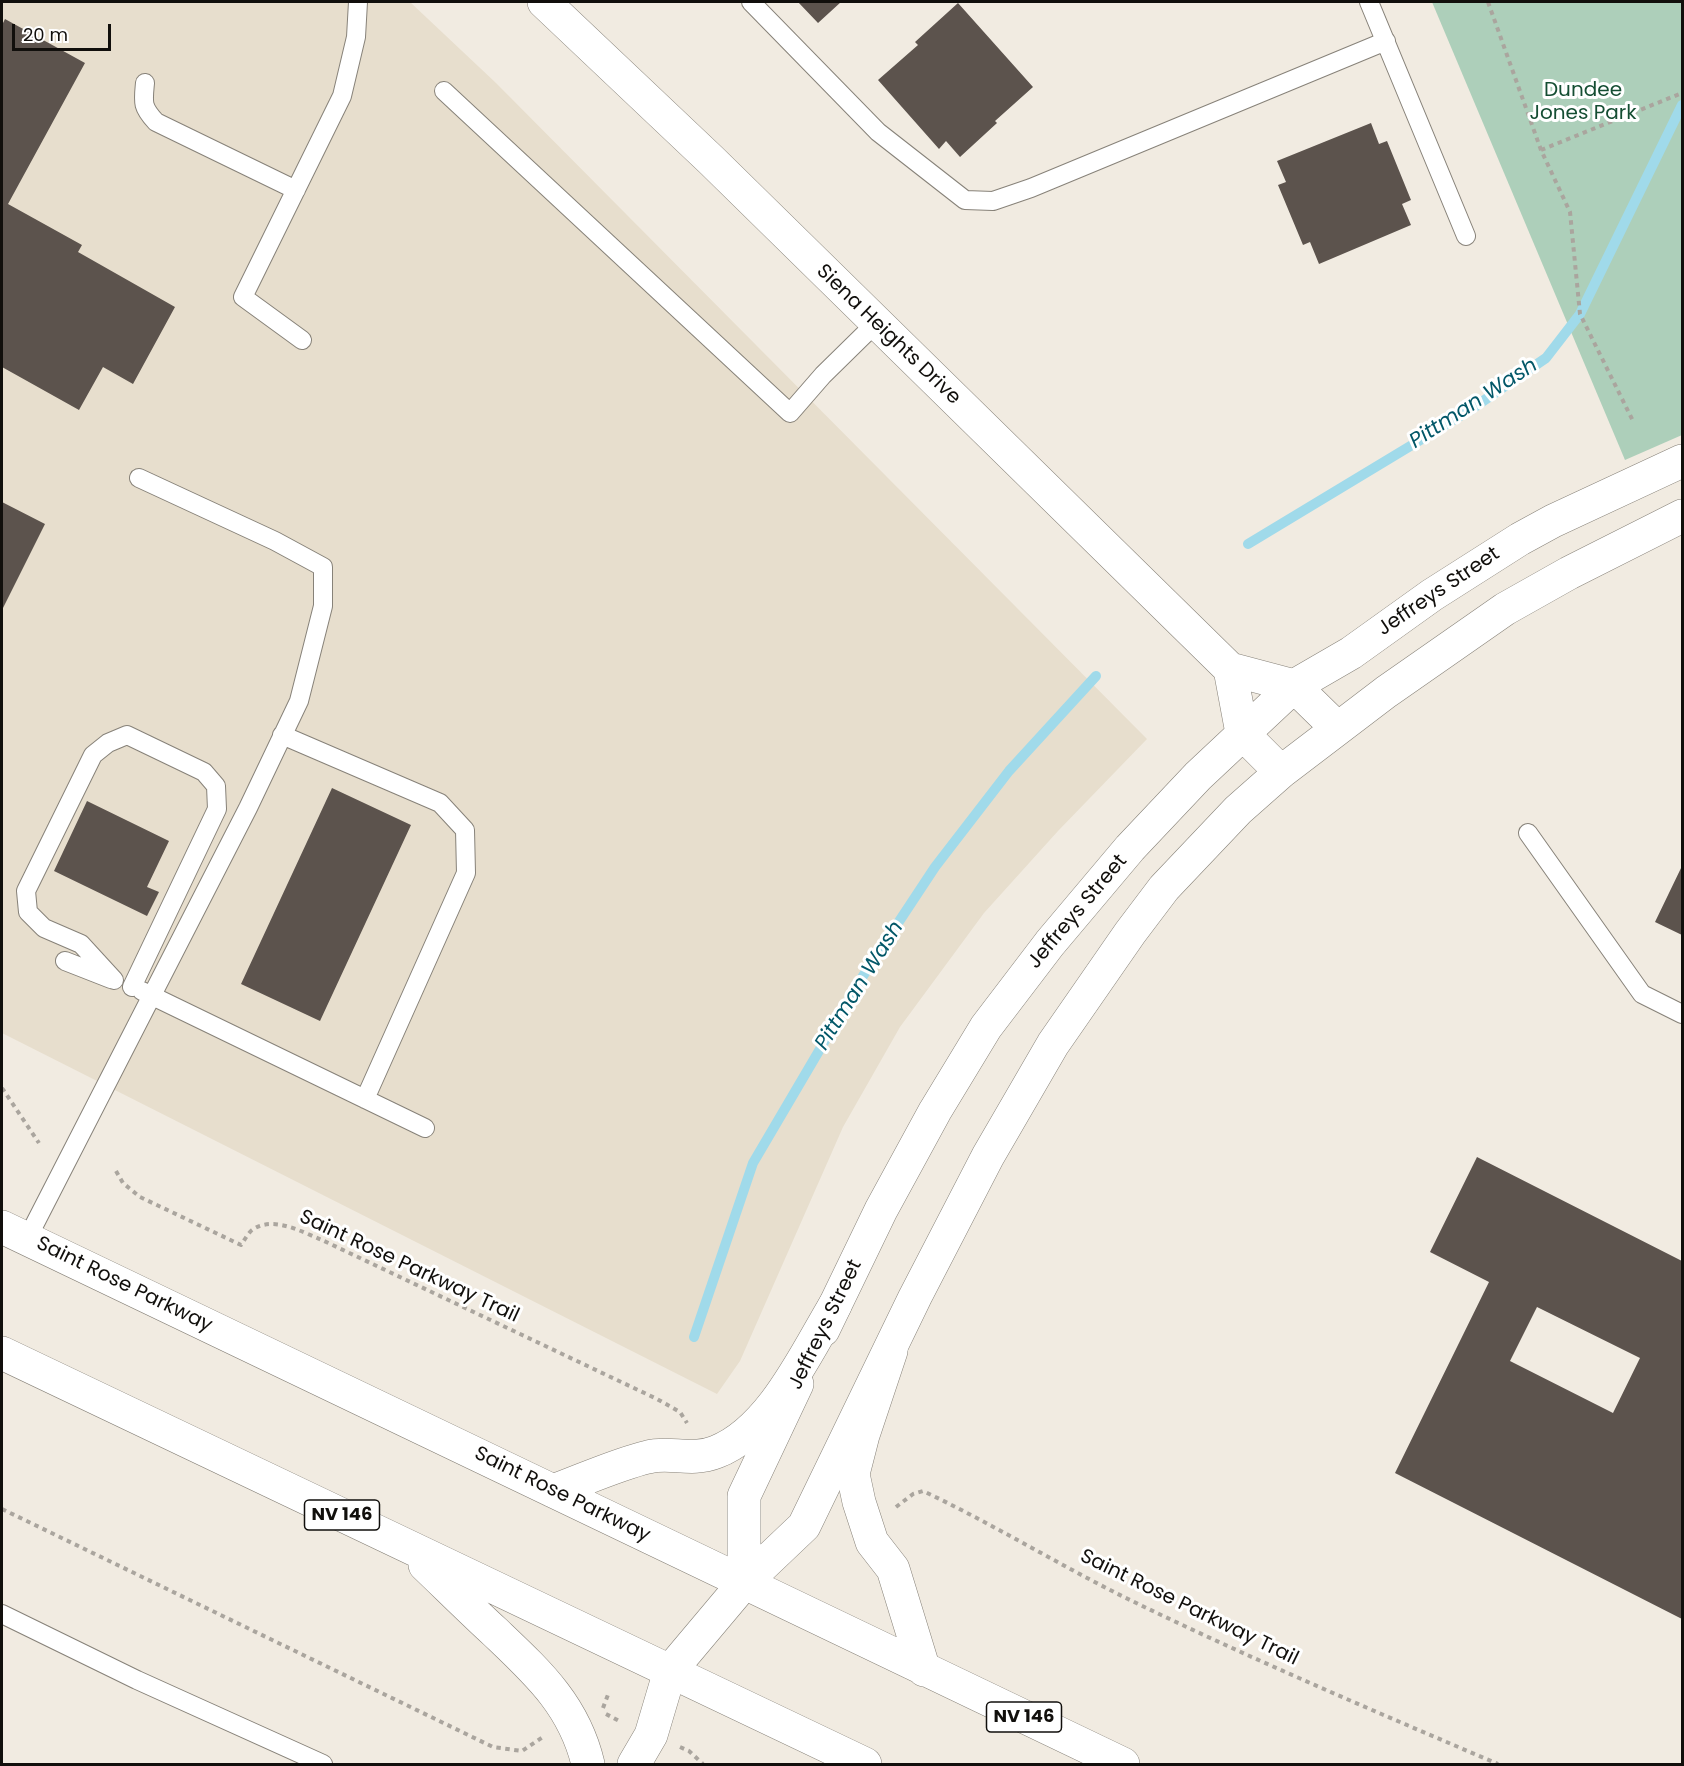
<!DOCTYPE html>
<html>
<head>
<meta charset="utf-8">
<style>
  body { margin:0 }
  #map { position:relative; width:1684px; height:1766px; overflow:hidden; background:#f1ebe1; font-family:Poppins,sans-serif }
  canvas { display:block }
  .frame { position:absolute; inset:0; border:3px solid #110f0c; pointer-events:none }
  .scale { position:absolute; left:12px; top:24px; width:99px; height:27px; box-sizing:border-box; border:3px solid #110f0c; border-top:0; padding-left:8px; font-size:18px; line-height:21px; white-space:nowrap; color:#110f0c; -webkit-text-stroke:4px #fff; paint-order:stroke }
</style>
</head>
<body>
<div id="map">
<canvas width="1684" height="1766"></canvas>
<div class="frame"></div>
<div class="scale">20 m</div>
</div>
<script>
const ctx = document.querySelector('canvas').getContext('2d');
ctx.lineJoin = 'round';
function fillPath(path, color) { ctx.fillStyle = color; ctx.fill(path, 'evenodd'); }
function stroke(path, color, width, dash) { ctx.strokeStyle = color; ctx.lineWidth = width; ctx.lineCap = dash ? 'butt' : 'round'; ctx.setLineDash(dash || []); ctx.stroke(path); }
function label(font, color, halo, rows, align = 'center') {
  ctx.font = font + ' Poppins,sans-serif'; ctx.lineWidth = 6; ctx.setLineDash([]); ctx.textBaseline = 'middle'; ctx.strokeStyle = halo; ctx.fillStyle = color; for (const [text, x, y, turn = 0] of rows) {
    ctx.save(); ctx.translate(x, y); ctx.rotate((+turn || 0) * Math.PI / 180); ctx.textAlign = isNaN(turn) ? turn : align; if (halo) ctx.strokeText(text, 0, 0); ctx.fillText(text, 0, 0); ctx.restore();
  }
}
fillPath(new Path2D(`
  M2,2H410L496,83L1147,739L1058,831L984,913L900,1027L843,1127L740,1361L717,1394L2,1033Z`), '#e7decd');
fillPath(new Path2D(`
  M1432,2H1682V435L1625,460Z`), '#adcfba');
stroke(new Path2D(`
  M1248,544L1470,410L1546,358L1580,314L1682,105
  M694,1337L753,1163L863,976L935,867L1009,771L1096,676`), '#a0daea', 10);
fillPath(new Path2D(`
  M798,2H841L818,23Z
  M958,3L1033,87L995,121L997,123L960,157L946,141L939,149L878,80L918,45L915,42Z
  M5,19L85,63L8,204L82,245L78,252L175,307L133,384L103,367L79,410L2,367V25Z
  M1371,123L1379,144L1387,141L1411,200L1402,204L1411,225L1319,264L1310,242L1303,245L1278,185L1286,182L1277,161Z
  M2,502L45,524L2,610Z
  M332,788L411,825L320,1021L241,984Z
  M87,801L169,841L147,887L159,892L147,916L54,871Z
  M1682,866V935L1655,922Z
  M1477,1157L1682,1261V1619L1395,1473L1489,1282L1430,1252ZM1537,1307L1640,1358L1613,1413L1510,1361Z`), '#5c534d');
const lane = new Path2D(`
  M751,2L878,132L965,200L993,201L1031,188L1386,41
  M1369,2L1466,236
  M145,83C143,103 142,107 156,122L296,190
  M444,91L790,413L823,375L876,323
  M302,340L243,297L342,96L356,37L358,2
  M282,735L440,803L465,830L466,873L365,1099
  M1528,833L1642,994L1682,1014
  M65,961L111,979
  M114,980L81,944L44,928L28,912L26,891L93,755L108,743L127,735L204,772L216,786L217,809L132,987
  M142,991L425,1128
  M27,1239L248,808L299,701L323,606V567L275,541L139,478
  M2,1614L137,1680L323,1764`);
const secondary = new Path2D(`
  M544,2L711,160L1230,669L1294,686L1337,728
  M1230,669L1242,733L1281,772
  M823,1330L881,1210L935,1111L986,1027L1050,943L1130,848L1198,776L1294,686L1351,653L1432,595L1520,539L1553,521L1682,461
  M744,1583V1496L797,1384
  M634,1764L651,1735L670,1671L744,1583L804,1526L915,1297L988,1156L1053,1044L1130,933L1164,888L1238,810L1281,772L1386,692L1505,609L1569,573L1682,516`);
const highway = new Path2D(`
  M2,1227L1123,1764
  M891,1351L863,1435L853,1474L859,1502L872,1542L893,1569L924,1670
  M2,1353L865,1764
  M553,1491C583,1480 618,1464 648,1457C670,1451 691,1462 716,1452C771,1431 806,1353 835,1305
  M425,1565C448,1587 471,1610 495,1632C537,1672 574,1705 588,1764`);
stroke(lane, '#878279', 20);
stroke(secondary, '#878279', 34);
stroke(highway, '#878279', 34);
stroke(new Path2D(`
  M1488,2L1541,150L1570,212L1580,314L1634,423
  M1541,150L1682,93
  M2,1088L39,1143
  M116,1171L123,1183L140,1197L241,1245C244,1241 248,1233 252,1230C273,1215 302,1232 322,1240L657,1399L680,1412L687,1423
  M896,1507L913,1494L923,1491C993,1524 1059,1565 1128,1599C1249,1658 1374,1711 1498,1764
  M2,1509L493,1747L522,1751L543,1737
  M603,1708L609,1692
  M606,1714L621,1722
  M680,1747L689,1751L703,1764`), '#aaa59e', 4, [4.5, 4.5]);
stroke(lane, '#fff', 18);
stroke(secondary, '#fff', 33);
stroke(highway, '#fff', 33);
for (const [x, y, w] of [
  [342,1515,75],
  [1024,1717,75]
]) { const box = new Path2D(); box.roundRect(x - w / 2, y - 15, w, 30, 4.5); ctx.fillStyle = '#fff'; ctx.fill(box); stroke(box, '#110f0c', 1.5); }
label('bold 18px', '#110f0c', null, [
  ["NV 146",342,1515],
  ["NV 146",1024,1717]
]);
label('20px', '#154e33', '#fff', [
  ["Dundee",1583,91],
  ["Jones Park",1583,114]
]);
label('20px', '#110f0c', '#fff', [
  ["Siena Heights Drive",888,335,44],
  ["Jeffreys Street",1439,592,-34],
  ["Jeffreys Street",1078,912,-50],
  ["Saint Rose Parkway Trail",409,1267,25],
  ["Saint Rose Parkway",124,1285,26],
  ["Jeffreys Street",826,1325,-64],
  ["Saint Rose Parkway",562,1495,26],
  ["Saint Rose Parkway Trail",1189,1608,26]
]);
label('italic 21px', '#025768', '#fff', [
  ["Pittman Wash",1474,404,-33],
  ["Pittman Wash",860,986,-58]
]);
</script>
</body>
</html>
